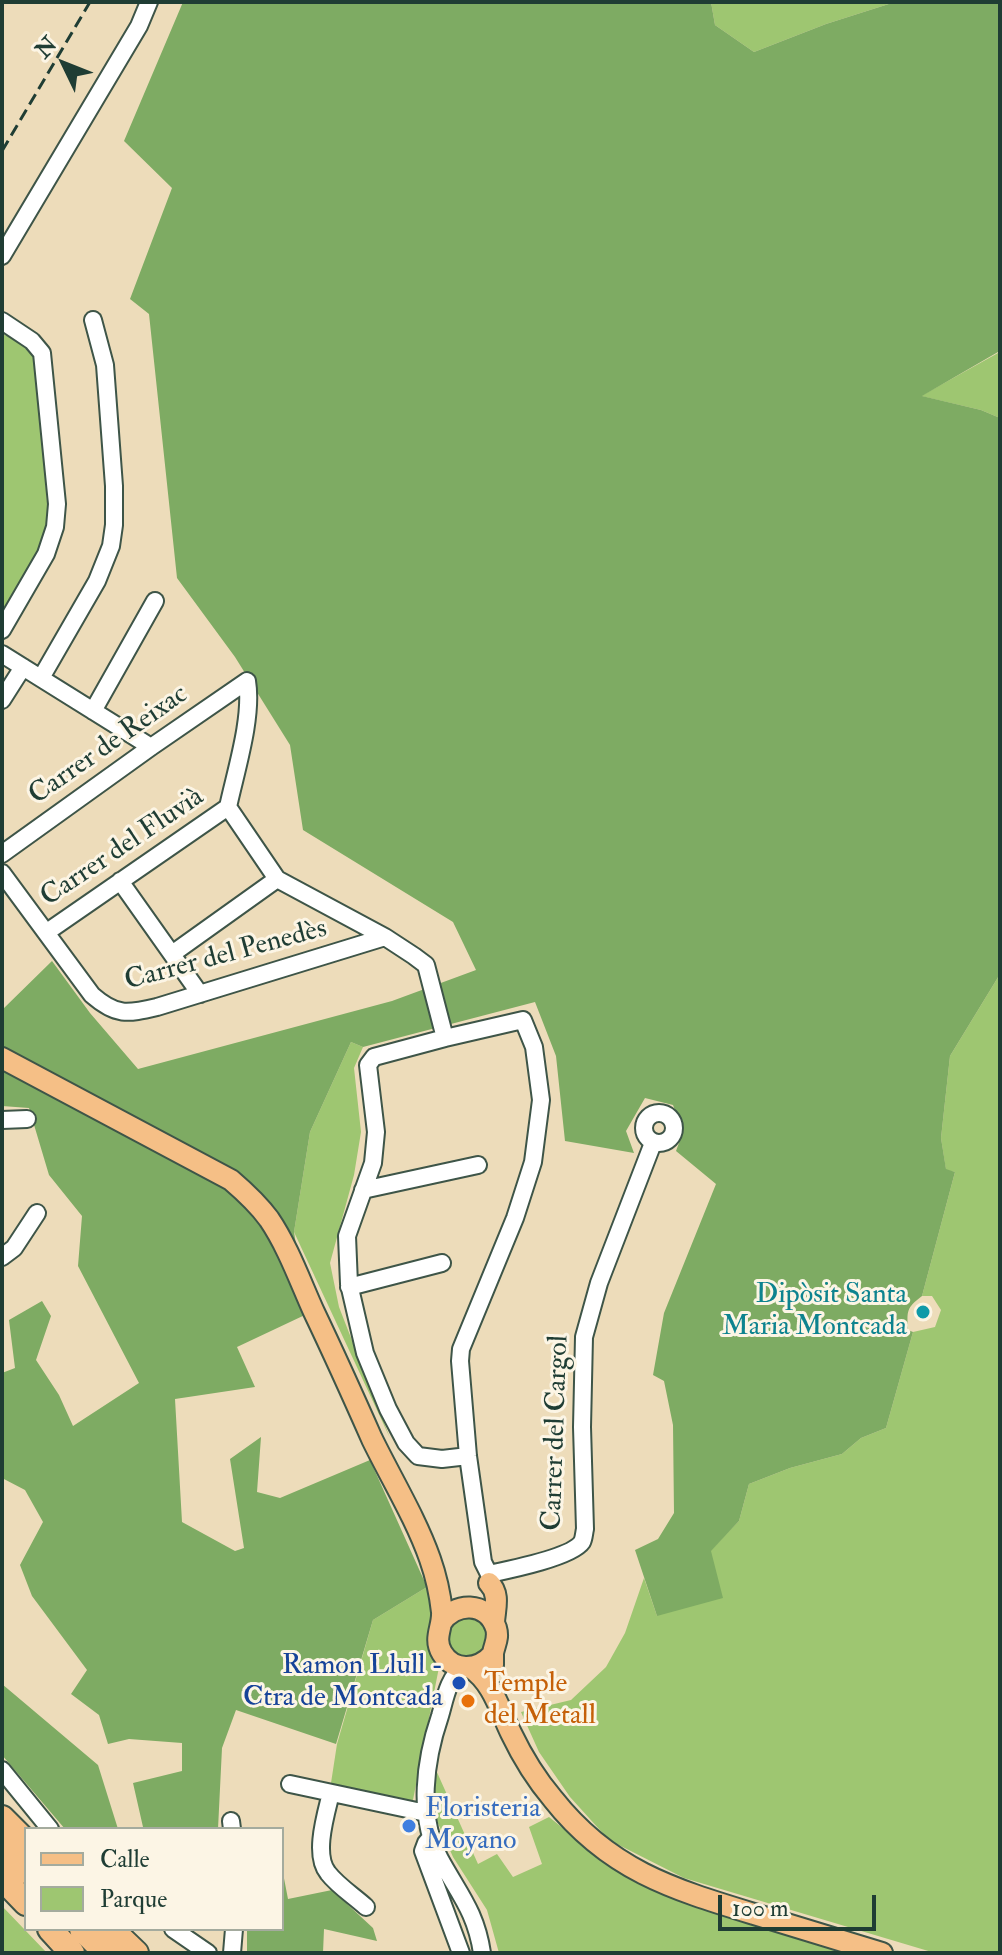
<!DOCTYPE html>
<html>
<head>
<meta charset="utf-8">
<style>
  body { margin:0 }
  #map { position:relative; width:1002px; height:1955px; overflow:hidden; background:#eddcba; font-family:"IM FELL Double Pica",serif }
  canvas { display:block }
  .frame { position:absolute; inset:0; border:4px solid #1f3d34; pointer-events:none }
  .legend { position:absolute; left:24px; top:1827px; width:260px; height:104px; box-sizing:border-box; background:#fcf5e5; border:2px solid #a4ab9e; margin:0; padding:10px 14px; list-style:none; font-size:24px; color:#1f3d34 }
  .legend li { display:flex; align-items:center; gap:16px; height:40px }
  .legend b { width:40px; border:2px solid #a4ab9e }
  .north { position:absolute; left:24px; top:24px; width:80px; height:80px; -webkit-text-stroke:6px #fcf5e5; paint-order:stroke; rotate:313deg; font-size:22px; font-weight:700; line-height:32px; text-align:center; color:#1f3d34 }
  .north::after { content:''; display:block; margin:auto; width:28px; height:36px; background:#1f3d34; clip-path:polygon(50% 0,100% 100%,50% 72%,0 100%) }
  .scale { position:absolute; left:718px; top:1895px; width:158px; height:36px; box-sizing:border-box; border:4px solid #1f3d34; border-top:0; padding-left:10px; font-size:24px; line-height:28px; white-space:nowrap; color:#1f3d34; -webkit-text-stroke:6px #fcf5e5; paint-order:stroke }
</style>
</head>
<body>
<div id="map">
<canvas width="1002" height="1955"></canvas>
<div class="frame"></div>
<ul class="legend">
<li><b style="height:10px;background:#f5bf86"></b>Calle</li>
<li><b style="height:22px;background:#9ec671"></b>Parque</li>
</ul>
<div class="north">N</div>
<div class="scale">100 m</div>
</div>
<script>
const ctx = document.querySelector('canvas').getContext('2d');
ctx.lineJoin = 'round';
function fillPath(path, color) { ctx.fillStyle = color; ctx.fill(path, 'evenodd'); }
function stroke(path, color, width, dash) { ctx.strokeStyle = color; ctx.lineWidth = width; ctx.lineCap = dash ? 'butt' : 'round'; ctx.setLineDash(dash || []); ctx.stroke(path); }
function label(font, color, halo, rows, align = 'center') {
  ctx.font = font + ' "IM FELL Double Pica",serif'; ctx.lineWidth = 6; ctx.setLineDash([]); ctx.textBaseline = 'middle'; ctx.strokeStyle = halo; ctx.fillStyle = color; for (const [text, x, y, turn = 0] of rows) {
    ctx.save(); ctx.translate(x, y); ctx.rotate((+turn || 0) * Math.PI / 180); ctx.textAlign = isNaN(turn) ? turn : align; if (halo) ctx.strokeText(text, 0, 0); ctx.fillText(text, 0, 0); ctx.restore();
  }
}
fillPath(new Path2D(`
  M711,2H895L826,24L754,52L715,25Z
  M999,319L1000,418L981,410L921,396L998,353Z
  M2,334L17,340L32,350L36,366L48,514L45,533L37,555L2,612Z
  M1000,974V1953H935L684,1878L609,1840L570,1797L539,1752L521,1712L571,1700L606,1667L625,1633L644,1578L657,1616L710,1551L739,1521L749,1484L790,1468L842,1454L861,1438L886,1428L913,1332L935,1327L941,1310L932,1296H922L955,1172L946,1170L941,1138L950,1056Z
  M351,1042L363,1047L354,1068L361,1132L354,1175L330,1263L339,1307L390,1438L294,1232L310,1132Z
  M427,1587L436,1617L441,1657L412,1805L331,1783L337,1744L373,1620Z
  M448 1638a20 20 0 1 1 40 0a20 20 0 1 1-40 0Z
  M436,1770L478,1864L497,1854L513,1877L542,1864L529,1827L549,1817L614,1869L690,1902L850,1953H499L487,1910L453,1857L433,1812Z
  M2,1906L47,1953H2Z`), '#9ec671');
fillPath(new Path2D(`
  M183,2H711L715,25L754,52L826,24L895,2H998L1000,4V319L998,352L922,396L981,410L1000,418V974L950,1056L941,1138L946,1169L955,1172L922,1296C906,1308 907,1311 908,1330L913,1332L886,1428L861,1438L842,1454L790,1468L749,1484L739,1521L711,1551L723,1598L657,1616L635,1550L658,1539L674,1513L673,1425L664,1381L653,1375L664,1313L716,1184L676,1151L683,1132L673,1105L645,1098L626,1131L634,1153L565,1141L556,1056L535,1002L363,1047L351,1042L310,1132L294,1232L307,1314L237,1347L255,1387L175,1399L182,1522L235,1551L244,1548L230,1459L261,1437L257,1492L280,1498L370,1460L427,1587L373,1620L336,1744L236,1710L222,1748L218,1829L143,1827L133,1783L182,1771V1743L129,1739L108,1744L99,1715L71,1694L87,1670L32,1596L20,1565L43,1522L25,1490L2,1478V1373L15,1368L9,1320L42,1301L51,1316L36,1360L59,1395L73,1426L139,1383L78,1266L82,1216L49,1175L29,1108L2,1106V1010L52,961L90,1013L138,1069L392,1001L476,970L453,922L303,830L290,745L235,657L177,578L149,314L130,299L172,188L124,141Z
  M2,1684L98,1765L118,1829H65L2,1755Z
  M282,1868L288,1899L332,1890L373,1928L377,1941L324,1929L323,1953H247V1929H282Z`), '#7eab63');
const minor = new Path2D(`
  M2,256L139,26L149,2
  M2,321L32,341L42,353L57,504L55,527L46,554L2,630
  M2,654L151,747
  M41,678L97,581L111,546L114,525V486L105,365L93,320
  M2,700L23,667
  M93,711L155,601
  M2,854L151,747L247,681C253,717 236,770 228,807L277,879L385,937L414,956L426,965L445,1038
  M2,873L92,995C116,1016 127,1014 157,1007L385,937
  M120,881L200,994
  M47,932L228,807
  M172,954L277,879
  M644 1128a15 15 0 1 1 30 0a15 15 0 1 1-30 0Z
  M2,1120L27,1119
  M363,1190L478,1165
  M2,1257L14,1248L37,1213
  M349,1287L442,1263
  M468,1456L442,1459L418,1456L406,1443L388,1409L365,1353L349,1284L347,1236L373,1163L376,1132L368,1065L374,1057L445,1038L523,1020L534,1047L541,1100L533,1162L515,1218L461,1349L460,1361L468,1456L483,1562L489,1574C508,1570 572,1557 582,1542C584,1538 584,1533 585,1529L582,1427L584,1337L599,1283L653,1143
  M463,1667C448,1678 445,1699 440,1716C425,1760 417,1816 440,1859C459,1894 476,1912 482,1953
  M2,1770L50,1829
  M290,1784L426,1813
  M331,1793C326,1814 313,1855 328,1873C338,1886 354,1896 366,1907
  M231,1821L232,1829
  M431,1837L426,1843L423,1851L461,1953
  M173,1929L208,1953
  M232,1953L234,1929`);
const major = new Path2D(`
  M2,1058L231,1180C245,1192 258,1204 269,1219C288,1247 300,1281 314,1312C334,1354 353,1396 372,1439C391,1478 416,1519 430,1559C436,1576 440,1594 442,1612C443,1627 433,1638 442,1653C454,1673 479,1670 493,1654
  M489,1583C500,1594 495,1608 494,1622
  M441,1623C454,1602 487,1601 496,1628C499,1638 495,1643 493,1653C493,1654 493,1664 493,1665
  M470,1667C493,1683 499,1708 511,1733C522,1756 536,1779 553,1799C609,1870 672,1889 754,1914C797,1927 840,1940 882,1953`);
const highway = new Path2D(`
  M2,1818L26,1842
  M2,1847L26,1871
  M2,1878L26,1903
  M50,1929L72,1953
  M82,1929L106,1953
  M111,1929L136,1953`);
stroke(minor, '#3e5548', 20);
stroke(major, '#3e5548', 24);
stroke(highway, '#3e5548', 28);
stroke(minor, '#fff', 16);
stroke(major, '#f5bf86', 20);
stroke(highway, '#f5bf86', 24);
stroke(new Path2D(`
  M2,151L90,2`), '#1f3d34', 3, [12, 6]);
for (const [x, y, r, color] of [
  [923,1312,8,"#0f9aa8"],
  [459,1683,8,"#1a4fb4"],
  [468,1701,8,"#e8710a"],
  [409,1826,8,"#3f7fe0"]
]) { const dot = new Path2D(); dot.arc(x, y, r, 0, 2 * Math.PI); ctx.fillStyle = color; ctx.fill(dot); stroke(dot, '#fcf5e5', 3); }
label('28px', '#1f3d34', '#fcf5e5', [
  ["Carrer de Reixac",109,746,-35],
  ["Carrer del Fluvià",123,848,-34],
  ["Carrer del Penedès",226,956,-15],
  ["Carrer del Cargol",557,1433,-88]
]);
label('28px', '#0d838f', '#fcf5e5', [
  ["Dipòsit Santa",907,1296],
  ["Maria Montcada",907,1328]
], 'right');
label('28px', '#164399', '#fcf5e5', [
  ["Ramon Llull -",443,1667],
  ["Ctra de Montcada",443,1699]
], 'right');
label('28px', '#c56008', '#fcf5e5', [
  ["Temple",484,1685],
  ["del Metall",484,1717]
], 'left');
label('28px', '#366cbe', '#fcf5e5', [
  ["Floristeria",425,1810],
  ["Moyano",425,1842]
], 'left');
</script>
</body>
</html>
